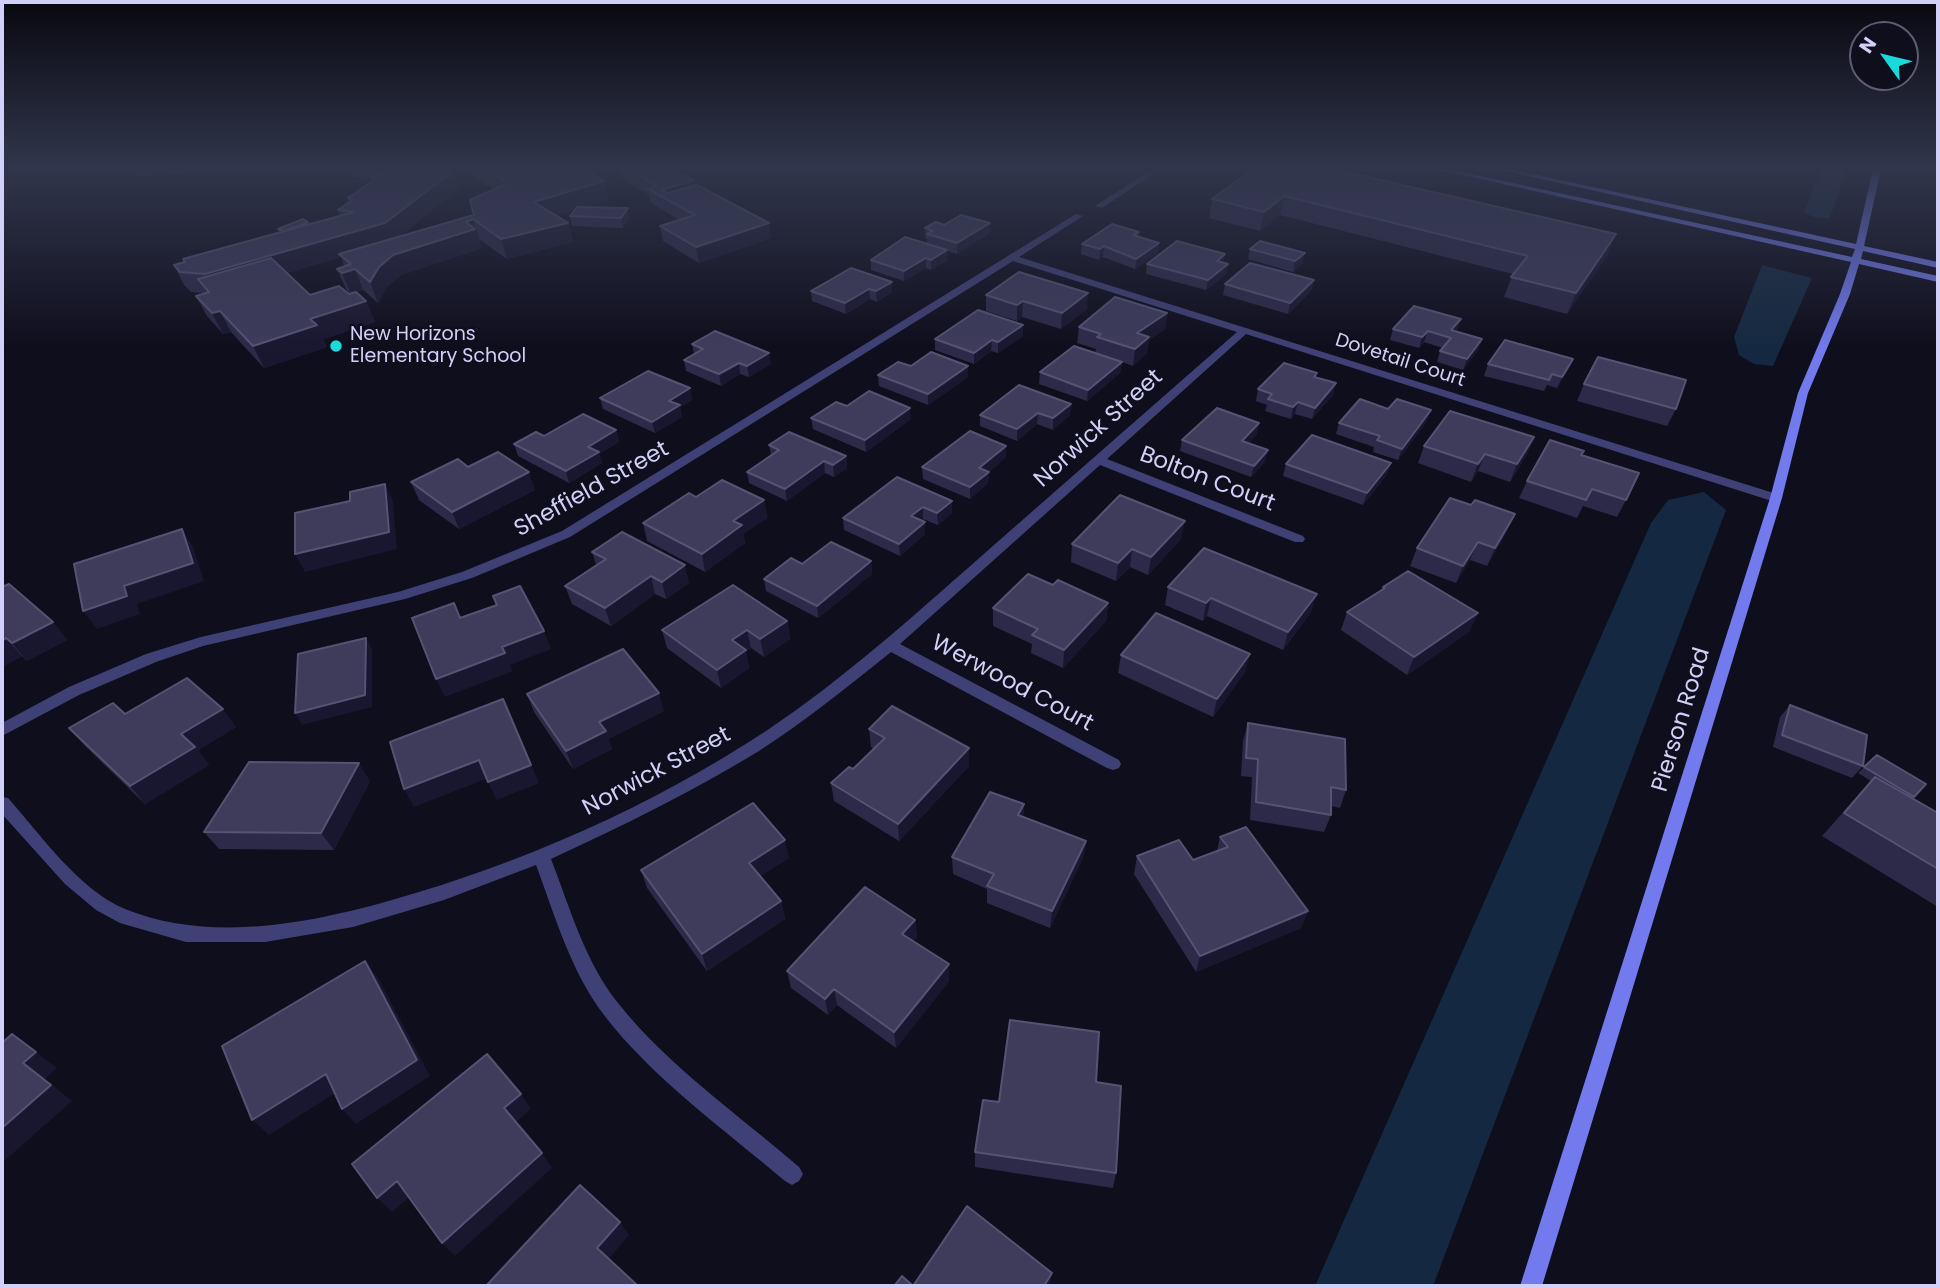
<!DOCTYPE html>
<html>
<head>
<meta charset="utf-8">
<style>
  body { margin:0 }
  #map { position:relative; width:1940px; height:1288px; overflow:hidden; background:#0f0e1d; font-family:Poppins,sans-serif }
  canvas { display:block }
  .frame { position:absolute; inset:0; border:4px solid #d1d0f9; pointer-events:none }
  .north { position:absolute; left:1849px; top:21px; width:70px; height:70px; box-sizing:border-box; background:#0f0e1d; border:2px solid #5d5c75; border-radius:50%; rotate:304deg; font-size:19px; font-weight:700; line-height:28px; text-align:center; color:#d1d0f9 }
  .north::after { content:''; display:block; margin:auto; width:24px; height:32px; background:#1bd8da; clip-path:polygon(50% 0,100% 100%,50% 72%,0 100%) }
</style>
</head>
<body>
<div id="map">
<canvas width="1940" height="1288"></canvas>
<div class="frame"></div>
<div class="north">N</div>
</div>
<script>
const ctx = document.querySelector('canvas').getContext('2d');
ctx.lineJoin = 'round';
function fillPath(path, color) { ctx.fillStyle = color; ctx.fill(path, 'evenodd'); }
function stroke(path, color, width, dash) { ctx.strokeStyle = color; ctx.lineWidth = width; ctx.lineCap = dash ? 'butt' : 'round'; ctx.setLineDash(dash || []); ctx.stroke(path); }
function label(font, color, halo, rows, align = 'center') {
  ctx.font = font + ' Poppins,sans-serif'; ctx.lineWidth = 5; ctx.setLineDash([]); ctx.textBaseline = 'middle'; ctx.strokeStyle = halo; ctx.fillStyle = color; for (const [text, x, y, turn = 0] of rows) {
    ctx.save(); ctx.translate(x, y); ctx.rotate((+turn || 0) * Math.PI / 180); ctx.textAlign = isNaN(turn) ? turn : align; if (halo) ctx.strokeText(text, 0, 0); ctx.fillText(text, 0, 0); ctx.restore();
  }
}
fillPath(new Path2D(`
  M132,169H266L138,176Z`), '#122624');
fillPath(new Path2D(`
  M1821,169H1847L1830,218H1817L1804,213Z
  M1762,265L1812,278L1773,366L1754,364L1739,355L1734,337Z
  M1704,492L1726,510L1433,1286H1315L1651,523L1668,500Z`), '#142941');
fillPath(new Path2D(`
  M1152,169H1161L1102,208L1095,206Z
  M1076,214L1083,216L1019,257L1780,495L1782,498L1780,501H1772L1246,334L1107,459L1303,536L1305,539L1303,542H1295L1100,465L900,644L1119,760L1121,764L1119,768L1113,770L1107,768L891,652C849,686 805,721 759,751C692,792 622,826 551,859C570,908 585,962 618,1003C667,1065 739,1115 799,1167L803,1174L799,1181L792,1185L785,1181C725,1130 652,1078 604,1015C571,972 555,916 536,865L444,900L353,927L265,942H186L120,923L96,910L65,884L2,814V797L8,798C40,834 79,890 125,909C209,943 308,924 392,900C523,863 652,806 766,731C848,676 920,610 994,545C1075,474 1156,403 1237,332L1013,261L570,537L472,578L405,599L203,646L156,662L79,695L2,736V723L69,687L146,654L201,637L398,592L462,572L562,531Z`), '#3f4176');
fillPath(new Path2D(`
  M1436,169H1449L1852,257L1855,249L1497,169H1510L1856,244L1873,169H1881L1864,246L1938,262V268L1863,251L1861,259L1938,276V282L1859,264L1850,294L1808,393L1782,498L1542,1286H1520L1770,498L1798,393L1840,294L1851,262Z`), '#727aee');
fillPath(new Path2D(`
  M346,169H450L459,189L400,236L474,215L494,189L462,169H582L604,181L608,200L584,207L630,218L623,228L572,226L570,216L575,210L556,216L568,223L573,242L507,259L479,239L482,248L401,275L387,287L378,303L363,290L356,292L366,301L375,322L323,339L327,347L264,368L231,332L223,334L207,316L196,296L204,293L191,292L184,285L174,265L184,262L183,259L279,232L278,229L308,222L309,224L340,216L338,210L350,202L348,198L372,181L371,178L362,180ZM341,257L344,266L337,269L346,289L351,294H349L310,295L287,273Z
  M621,169H672L694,180L695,185L771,238L699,263L663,241L660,226L680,220L651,203L649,195L624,180Z
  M1253,169L1608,254L1567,314L1504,297L1513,274L1280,215L1260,231L1209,218L1212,199Z
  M990,223V233L957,254L947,251V261L931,270L926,268L904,281L871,270V260L927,244V239L925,238V228L944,225Z
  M1139,232L1138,237L1158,253L1135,269L1103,257L1099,260L1081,254L1082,244Z
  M1250,249L1302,263L1293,272L1248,259Z
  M1223,263L1228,264L1226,274L1206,290L1146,274L1147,264Z
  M1314,280L1311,291L1288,314L1223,295L1225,284Z
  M892,282V292L877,302L870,299L846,314L812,301L811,291Z
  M986,295L1087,309L1061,329L1022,317L1017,321L986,311Z
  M1167,313L1165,329L1149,340L1147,353L1133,366L1122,362L1120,373L1087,401L1039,384L1040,372L1095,353L1096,349L1077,343L1079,327Z
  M1461,319L1456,332L1482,339L1478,350L1463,370L1437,362L1440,351L1443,348L1424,342L1419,348L1390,340L1393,329Z
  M1023,325V336L998,353L991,351L974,364L935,350V339Z
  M692,344L771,364L749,377L740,374L721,386L686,371L684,360L694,354Z
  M1573,359L1568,370L1557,388L1547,385L1544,391L1484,376L1488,364Z
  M911,366L968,377L928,405L879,386L878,375Z
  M1317,373L1316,377L1333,395L1312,419L1295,414L1291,419L1265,411L1267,405L1256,401L1258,389Z
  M1584,384L1676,409L1667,426L1577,401Z
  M690,388L692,400L680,407L682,417L655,433L603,409L600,398Z
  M1071,404L1070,415L1053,430L1037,424L1017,441L980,426V415Z
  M847,406L911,419L866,452L813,429L811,418Z
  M1427,421L1398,460L1373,452L1374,447L1336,434L1339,423Z
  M1259,423L1257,434L1249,443L1265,462L1251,477L1180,451L1182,440Z
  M616,430L619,442L599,454L602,463L569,483L518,456L514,444L544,436Z
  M1534,437L1527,454L1510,482L1478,471L1471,482L1418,463L1424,446Z
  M769,445L846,456L847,468L834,477L825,473L787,501L749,483L747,472L771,455Z
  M1582,455L1626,500L1617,517L1583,506L1577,518L1519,498L1527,481Z
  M1006,457L989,472L988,483L970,499L923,479L922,467Z
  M1391,463L1387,474L1363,505L1283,476L1286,464Z
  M468,467L535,490L459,529L419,500L411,482Z
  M897,477L952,513L938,525L923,519L921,521L925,534L900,556L844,530L843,518Z
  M696,497L764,500L767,518L743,534L745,543L705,572L647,541L643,523Z
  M1471,505L1515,514L1507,531L1487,566L1470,560L1456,583L1410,566L1417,548Z
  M1181,539L1148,575L1130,567L1116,581L1071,562L1072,544Z
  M592,552L689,583L666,599L655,594L611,626L572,604L565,586L596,565Z
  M871,561L872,574L818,618L766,591L764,579L802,564Z
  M1053,585L1108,603L1106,621L1063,668L1031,653L1032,644L993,626V608Z
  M2,587L53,622L67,640L27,661L22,656L2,667Z
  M1168,587L1311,612L1283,650L1207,616L1203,621L1165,605Z
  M1383,587L1470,631L1407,675L1341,630L1347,612L1381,590Z
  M787,621L790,639L764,657L751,648L746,652L749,668L721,688L667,648L662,630Z
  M1121,655L1245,672L1213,717L1118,673Z
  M527,694L664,711L608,739L612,749L573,769L534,712Z
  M1790,705L1863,766L1852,778L1773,747L1780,717Z
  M125,714L236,727L198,750L209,765L145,804L85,746L69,728Z
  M1248,723L1346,790L1340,808L1331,806V815L1324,832L1250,820L1252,777L1241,776L1243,741Z
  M869,729L969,766L899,841L834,801L831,783L853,769L874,749L871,747Z
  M1864,767L1914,797L1912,798L1938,813V907L1822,836L1871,781L1858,773Z
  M370,781L334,850L219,849L204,832Z
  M1024,804L1023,817L1086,841L1083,858L1050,928L987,903V889L953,874L952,857Z
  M1220,837L1308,911L1301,928L1196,972L1134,874L1137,856L1193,860L1217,851Z
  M789,858L760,876L781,901L785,919L707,971L647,888L641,870Z
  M915,920L917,937L913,941L949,981L896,1048L837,1005L828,1015L791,988L787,971Z
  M1096,1082L1116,1173L1113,1188L975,1167V1152L999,1102Z`), '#2c2a48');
fillPath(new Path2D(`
  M357,169H389L391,173L370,176L371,178L362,180Z
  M453,171L459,189L392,242L339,254L341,257L215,294L205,274Z
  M694,180L697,195L673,202L662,190Z
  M604,181L608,200L539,221L534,202Z
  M1284,196L1280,215L1260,231L1264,212Z
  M628,208L630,218L623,228L621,218Z
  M473,219L482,248L401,275L387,287L378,303L370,282L379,267L393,255Z
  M568,223L573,242L507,259L501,239Z
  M769,223L771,238L699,263L696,247Z
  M990,223V233L957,254V243Z
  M1616,234L1608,254L1567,314L1576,293Z
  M1159,243L1158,253L1135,269L1136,259Z
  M1104,246L1103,257L1099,260L1100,249Z
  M947,250V261L931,270V260Z
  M1305,253L1302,263L1293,272L1295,261Z
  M1225,254L1223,265L1217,261Z
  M926,258V268L904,281V271Z
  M1228,264L1226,274L1206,290L1208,280Z
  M355,269L363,290L351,294L342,273Z
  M1314,280L1311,291L1288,314L1290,303Z
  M892,282V292L877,302L876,291Z
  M869,289L870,299L846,314L845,303Z
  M1088,293L1087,309L1061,329L1062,313Z
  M366,301L375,322L323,339L327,347L264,368L253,346L310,319Z
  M1023,301L1022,317L1017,321V305Z
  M220,311L231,332L223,334L212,313Z
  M1167,313L1165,329L1149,340L1147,353L1133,366L1137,333Z
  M1461,319L1457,330L1451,338V330Z
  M1023,325V336L998,353V342Z
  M1428,331L1424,342L1419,348L1422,337Z
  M1482,339L1478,350L1463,370L1467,359Z
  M992,340L991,351L974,364V353Z
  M769,353L771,364L749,377L747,366Z
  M1573,359L1568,370L1557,388L1562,377Z
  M1122,362L1120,373L1087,401L1088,390Z
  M739,363L740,374L721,386L719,374Z
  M968,366V377L928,405V394Z
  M1336,383L1333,395L1312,419L1315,408Z
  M690,388L692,400L680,407L682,417L655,433L652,422L669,401Z
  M1298,402L1295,414L1291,419L1293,407Z
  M1071,404L1070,415L1053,430V418Z
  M910,408L911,419L866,452L865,440Z
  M1431,410L1427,421L1398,460L1402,449Z
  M1038,413L1037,424L1017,441V429Z
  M1259,423L1257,434L1240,453L1242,441Z
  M616,430L619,442L599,454L602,463L569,483L566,471L588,447Z
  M1534,437L1527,454L1510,482L1517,464Z
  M1006,446V457L989,472L988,483L970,499V487L979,468Z
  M1268,450L1265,462L1251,477L1254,466Z
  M1485,454L1478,471L1471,482L1478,464Z
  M846,456L847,468L834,477L833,465Z
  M824,461L825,473L787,501L785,489Z
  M1391,463L1387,474L1363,505L1367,493Z
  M529,472L535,490L459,529L452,512Z
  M385,484L393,501L397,549L305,572L295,554Z
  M764,500L767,518L743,534L745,543L705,572L702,554L733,521Z
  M952,501V513L938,525L937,513Z
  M923,507V519L911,528V516Z
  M1515,514L1507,531L1487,566L1495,548Z
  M1185,521L1181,539L1148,575L1151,557Z
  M925,522V534L900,556L899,544Z
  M182,529L193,547L204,581L137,604L140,614L97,629L83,611L124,586Z
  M1478,542L1470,560L1456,583L1463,566Z
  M1132,549L1130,567L1116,581L1118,563Z
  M871,561L872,574L818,618L817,606Z
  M685,565L689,583L666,599L662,582Z
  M651,576L655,594L611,626L605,608Z
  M1317,594L1311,612L1283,650L1288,632Z
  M1211,598L1207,616L1203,621L1206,603Z
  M1108,603L1106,621L1063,668L1064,650Z
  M1478,613L1470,631L1407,675L1414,657Z
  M787,621L790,639L764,657L760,639Z
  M53,622L67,640L27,661L12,643Z
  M747,630L751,648L746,652L749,668L721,688L717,670L732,640Z
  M544,631L551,649L510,665L513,671L445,697L436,679L502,647Z
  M6,638L22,656L2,667V641Z
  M366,638L372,650V707L302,725L295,713Z
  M1250,654L1245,672L1213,717L1217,699Z
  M659,693L664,711L608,739L612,749L573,769L566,751L599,722Z
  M503,699L539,783L497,800L488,782Z
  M223,709L236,727L198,750L209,765L145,804L130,786L181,734Z
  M969,748V766L899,841L898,824Z
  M479,760L488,778L414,807L404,789Z
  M359,763L370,781L334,850L321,833Z
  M1024,804L1023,822L1018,815Z
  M785,840L789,858L753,881L749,863Z
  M1086,841L1083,858L1050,928L1052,911Z
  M781,901L785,919L707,971L702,954Z
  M1308,911L1301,928L1196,972L1200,956Z
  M915,920L917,937L904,951L902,934Z
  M365,961L378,978L430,1076L356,1124L342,1109Z
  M949,964V981L896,1048L894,1032Z
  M834,989L837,1005L828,1015L825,999Z
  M36,1052L57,1068L45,1079L72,1101L2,1163V1128L23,1063Z
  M326,1074L340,1090L269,1135L252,1120Z
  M521,1094L531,1109L515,1123L504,1108Z
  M542,1153L552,1168L455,1256L442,1243Z
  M397,1181L411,1196L392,1212L377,1198Z
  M620,1222L629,1235L607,1261L597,1248Z
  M1052,1273L1050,1286H1044Z`), '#19172f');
const building = new Path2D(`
  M398,169H450L453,171L385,223L205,274L180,272L174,265L185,262L183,259L354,212L338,210L352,200L348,198L375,179L370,176Z
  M485,169H582L604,181L534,202L568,223L501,239L473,219L466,222L475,229L393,255L379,267L370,282L355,269L342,273L337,269L351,264L339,254L474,215L470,200L508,183Z
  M625,169H672L694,180L662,190L668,193L697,185L769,223L696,247L660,226L695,215L648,189L657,186Z
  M1253,169H1333L1616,234L1576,293L1511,277L1528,256L1284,196L1264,212L1212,199Z
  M577,207L628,208L621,218L570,216Z
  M961,215L990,223L957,243L927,234L933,231L925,228L936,222L944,225Z
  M303,219L308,222L284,231L278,229Z
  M1112,224L1139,232L1133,235L1159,243L1136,259L1104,246L1100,249L1082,244Z
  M905,237L947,250L931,260L926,258L904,271L871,260Z
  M1177,241L1225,254L1217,261L1228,264L1208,280L1147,264Z
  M1260,241L1305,253L1295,261L1250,249Z
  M271,258L310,295L339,286L349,294L356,292L366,301L310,319L317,325L253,346L220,311L212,313L196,296L209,292L198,279Z
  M1250,263L1314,280L1290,303L1225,284Z
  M851,268L892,282L876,291L869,289L845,303L811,291Z
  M1019,272L1088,293L1062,313L1023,301L1017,305L986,295Z
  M1115,297L1167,313L1137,333L1149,337L1135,349L1097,337L1101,334L1079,327Z
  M1414,306L1461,319L1451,330L1482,339L1467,359L1440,351L1451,338L1428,331L1422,337L1393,329Z
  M978,310L1023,325L998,342L992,340L974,353L935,339Z
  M715,331L769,353L747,366L739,363L719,374L684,360L703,349L692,344Z
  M1505,340L1573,359L1562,377L1552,374L1549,380L1488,364Z
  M1074,346L1122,362L1088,390L1040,372Z
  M931,352L968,366L928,394L878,375L898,362L911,366Z
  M1598,357L1686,380L1676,409L1584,384Z
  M1284,363L1317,373L1314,377L1336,383L1315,408L1298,402L1293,407L1268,399L1272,394L1258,389Z
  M648,371L690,388L669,401L680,405L652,422L600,398Z
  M1019,385L1071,404L1053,418L1038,413L1017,429L980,415Z
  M869,391L910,408L865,440L811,418L836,402L847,406Z
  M1360,399L1388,409L1397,399L1431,410L1402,449L1377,440L1380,436L1339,423Z
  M1217,408L1259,423L1242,441L1268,450L1254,466L1182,440Z
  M1450,411L1534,437L1517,464L1485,454L1478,464L1424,446Z
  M583,414L616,430L588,447L599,452L566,471L514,444L536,432L544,436Z
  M970,431L1006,446L979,468L989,472L970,487L922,467Z
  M789,432L846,456L833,465L824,461L785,489L747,472L779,450L769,445Z
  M1312,435L1391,463L1367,493L1286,464Z
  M1550,440L1584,451L1581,455L1639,473L1626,500L1592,489L1586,500L1527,481Z
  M498,452L529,472L452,512L411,482L458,459L468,467Z
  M897,477L952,501L937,513L923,507L911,516L925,522L899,544L843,518Z
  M722,480L764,500L733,521L742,525L702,554L643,523L689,493L696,497Z
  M385,484L389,532L295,554V513L350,501V492Z
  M1120,495L1185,521L1151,557L1132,549L1118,563L1072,544Z
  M1450,498L1471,505L1475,500L1515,514L1495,548L1478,542L1463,566L1417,548Z
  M182,529L193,563L124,586L127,596L83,611L74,564Z
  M622,532L685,565L662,582L651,576L605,608L565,586L606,559L592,552Z
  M831,542L871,561L817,606L764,579L791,558L802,564Z
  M1204,548L1317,594L1288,632L1211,598L1206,603L1168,587Z
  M1408,571L1478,613L1414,657L1347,612L1385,588L1383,587Z
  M1028,574L1053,585L1058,580L1108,603L1064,650L1032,635L1038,629L993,608Z
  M9,584L53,622L12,643L6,638L2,641V587Z
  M733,585L787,621L760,639L747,630L732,640L746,650L717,670L662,630Z
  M520,586L544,631L502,647L505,653L436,679L412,618L454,603L460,618L497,605L493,596Z
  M1156,613L1250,654L1217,699L1121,655Z
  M366,638L365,695L295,713L298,654Z
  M623,649L659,693L599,722L606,731L566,751L527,694Z
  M187,678L223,709L181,734L195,747L130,786L69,728L113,703L125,714Z
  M503,699L531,765L488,782L479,760L404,789L390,742Z
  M1790,705L1867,735L1863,766L1782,735Z
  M892,706L969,748L898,824L831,783L849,767L853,769L885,738L869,729Z
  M1248,723L1345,739L1346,790L1331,787V815L1256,802L1258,759L1246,758Z
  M1877,755L1926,784L1914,797L1864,767Z
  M249,762L359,763L321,833L204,832Z
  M1875,777L1938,813V869L1844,813Z
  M990,792L1024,804L1018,815L1086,841L1052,911L987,886L994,874L952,857Z
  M753,803L785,840L749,863L781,901L702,954L641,870Z
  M1246,827L1308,911L1200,956L1137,856L1179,840L1193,860L1228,847L1220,837Z
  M865,887L915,920L902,934L949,964L894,1032L834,989L825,999L787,971Z
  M365,961L417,1060L342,1109L326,1074L252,1120L222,1046Z
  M1010,1020L1099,1032L1096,1082L1121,1086L1116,1173L975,1152L983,1100L999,1102Z
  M12,1034L36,1052L23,1063L51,1085L2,1128V1043Z
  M487,1054L521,1094L504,1108L542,1153L442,1243L397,1181L377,1198L352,1164Z
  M580,1185L620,1222L597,1248L638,1286H486Z
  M967,1206L1052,1273L1044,1286H894L902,1276L913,1286Z`);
fillPath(building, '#3e3b5b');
stroke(building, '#555374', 2);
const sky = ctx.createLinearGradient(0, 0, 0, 349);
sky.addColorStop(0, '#080810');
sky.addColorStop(0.48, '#31364c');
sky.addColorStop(1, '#31364c00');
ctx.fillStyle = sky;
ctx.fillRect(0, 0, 1940, 349);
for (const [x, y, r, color] of [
  [336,346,7,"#1bd8da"]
]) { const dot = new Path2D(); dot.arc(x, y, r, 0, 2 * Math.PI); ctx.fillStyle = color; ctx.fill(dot); stroke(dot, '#0f0e1d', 2.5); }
label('19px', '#d1d0f9', '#0f0e1d', [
  ["New Horizons",350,335],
  ["Elementary School",350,357]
], 'left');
label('19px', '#d1d0f9', '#0f0e1d', [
  ["Dovetail Court",1400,361,18]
]);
label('23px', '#d1d0f9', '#0f0e1d', [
  ["Norwick Street",1099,429,-42],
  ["Bolton Court",1207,480,21],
  ["Sheffield Street",592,490,-29],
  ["Werwood Court",1012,684,28],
  ["Pierson Road",1682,720,-73],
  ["Norwick Street",657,772,-28]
]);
</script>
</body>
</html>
